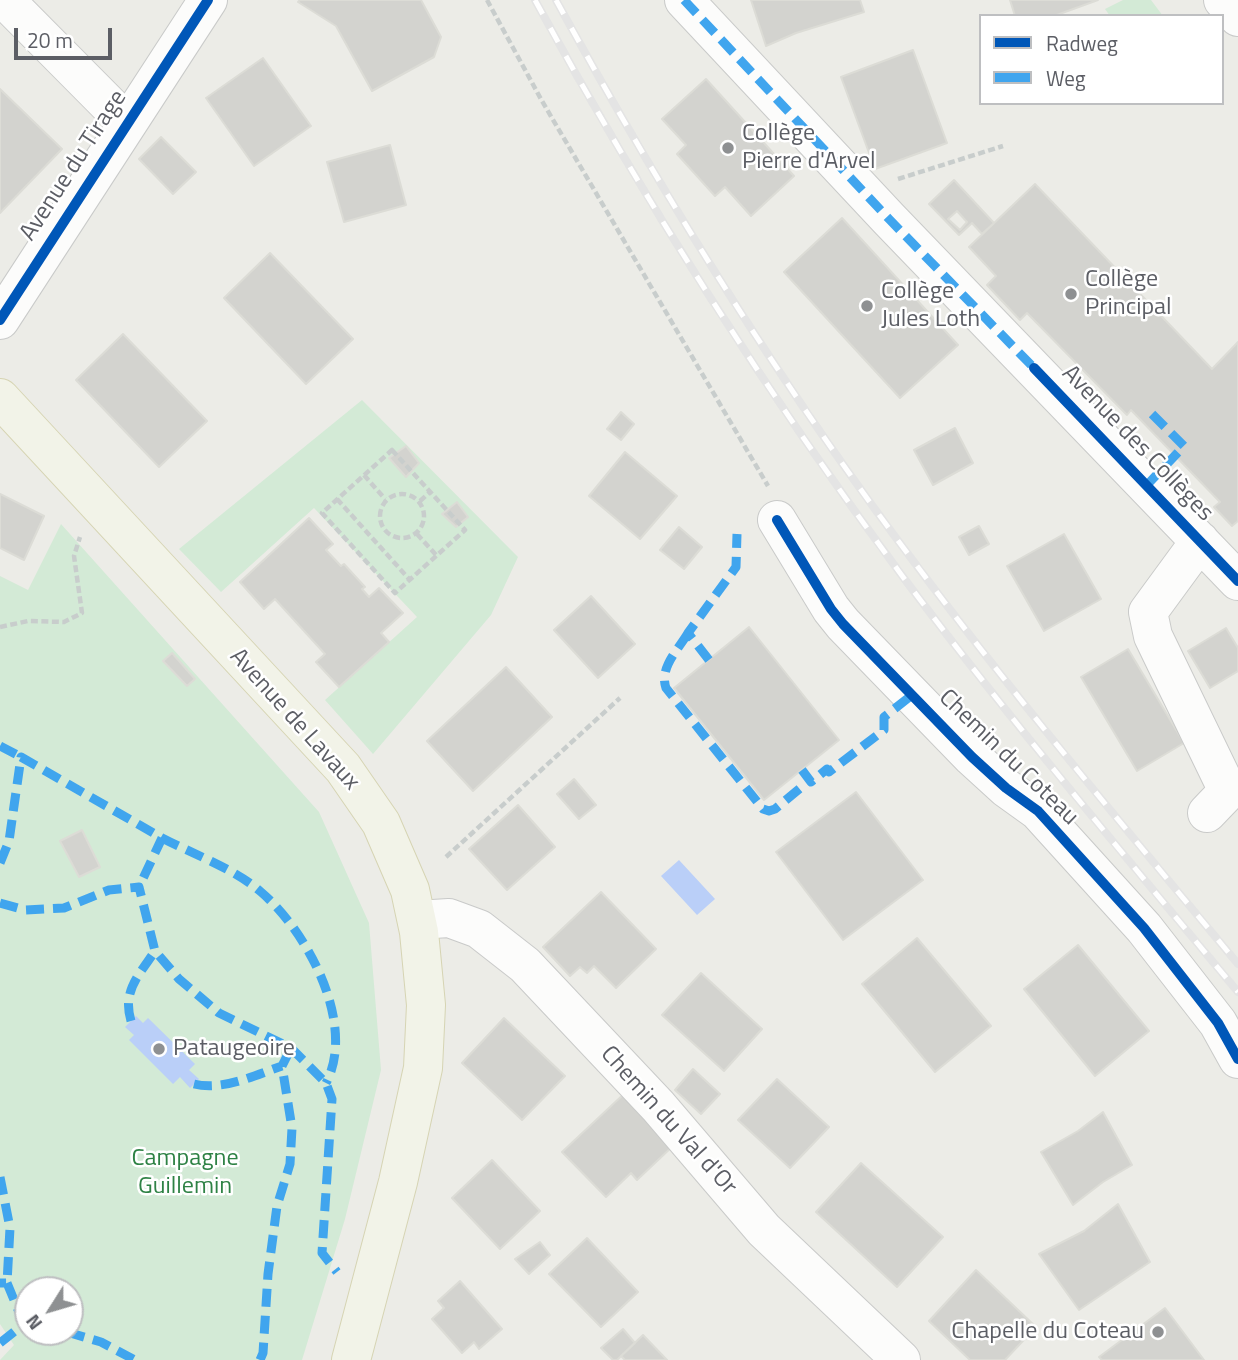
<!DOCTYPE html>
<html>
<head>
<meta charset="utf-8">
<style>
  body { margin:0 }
  #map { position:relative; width:1238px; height:1360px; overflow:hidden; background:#ecece7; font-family:"Titillium Web",sans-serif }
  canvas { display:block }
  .legend { position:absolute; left:979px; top:14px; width:245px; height:91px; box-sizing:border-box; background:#fff; border:2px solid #bebfc1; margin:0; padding:9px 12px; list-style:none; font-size:21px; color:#5c5e65 }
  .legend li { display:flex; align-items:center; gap:14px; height:35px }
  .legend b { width:35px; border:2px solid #bebfc1 }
  .north { position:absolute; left:14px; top:1276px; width:70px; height:70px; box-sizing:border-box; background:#fff; border:2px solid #bebfc1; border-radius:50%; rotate:233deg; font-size:19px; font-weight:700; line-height:28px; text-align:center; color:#5c5e65 }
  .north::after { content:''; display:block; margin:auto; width:24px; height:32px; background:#8e9092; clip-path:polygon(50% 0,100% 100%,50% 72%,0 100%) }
  .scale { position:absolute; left:14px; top:28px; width:98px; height:32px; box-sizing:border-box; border:4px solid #5c5e65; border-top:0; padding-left:9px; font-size:21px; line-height:24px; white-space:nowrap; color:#5c5e65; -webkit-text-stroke:5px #fff; paint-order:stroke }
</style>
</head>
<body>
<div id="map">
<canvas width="1238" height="1360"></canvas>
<ul class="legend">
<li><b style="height:9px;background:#0057b8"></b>Radweg</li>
<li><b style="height:9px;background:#40a5ee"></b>Weg</li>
</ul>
<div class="north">N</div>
<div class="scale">20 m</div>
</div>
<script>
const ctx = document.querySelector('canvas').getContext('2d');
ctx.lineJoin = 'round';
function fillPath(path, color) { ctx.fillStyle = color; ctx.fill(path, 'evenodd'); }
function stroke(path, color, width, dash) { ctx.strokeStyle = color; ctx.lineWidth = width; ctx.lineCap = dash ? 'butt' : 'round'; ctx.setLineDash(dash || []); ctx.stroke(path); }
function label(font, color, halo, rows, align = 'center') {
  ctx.font = font + ' "Titillium Web",sans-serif'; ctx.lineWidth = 5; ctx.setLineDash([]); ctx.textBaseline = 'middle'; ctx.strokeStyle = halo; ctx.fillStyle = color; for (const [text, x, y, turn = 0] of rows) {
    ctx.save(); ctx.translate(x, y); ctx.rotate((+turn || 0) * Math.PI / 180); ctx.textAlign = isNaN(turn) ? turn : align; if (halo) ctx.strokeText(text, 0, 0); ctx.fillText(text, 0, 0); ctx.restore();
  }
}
fillPath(new Path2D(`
  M1123,0H1151L1163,16H1110L1105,9Z
  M362,400L518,557L491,615L373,754L325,700L417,617L314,508L221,592L179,549Z
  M61,524L319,812L369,923L381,1070L345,1219L302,1360H0L14,1345L0,1324V576L28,590ZM28,1290H70V1332H28Z`), '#d3ead6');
fillPath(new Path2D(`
  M679,860L715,899L697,915L661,876Z
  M136,1016L143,1023L148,1018L195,1064L189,1070L199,1079L190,1088L180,1077L173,1084L129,1040L134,1035L125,1027Z`), '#bacff8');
const building = new Path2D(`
  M300,0H421L441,37L434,57L372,91L336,26L298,2Z
  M751,0H860L864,12L796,33L766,46Z
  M1010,0H1098L1054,16H1015Z
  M913,50L947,143L875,169L841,77Z
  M263,58L311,126L254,166L206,98Z
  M706,79L794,176L751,216L725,187L715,196L677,154L686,145L662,119Z
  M0,89L62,149L0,213Z
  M161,137L196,172L173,194L139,159Z
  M390,145L406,205L344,222L327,162Z
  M954,180L994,223L982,234L972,223L959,235L929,204ZM957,211L967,222L960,230L948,219Z
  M1035,184L1212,369L1238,342V521L1232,526L1214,507L1220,502L1131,410L1127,415L1027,313L1020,320L987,285L996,276L969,247Z
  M842,218L958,345L900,398L784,272Z
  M270,253L353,339L306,384L224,298Z
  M123,334L207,421L159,467L76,380Z
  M621,412L634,424L621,440L607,429Z
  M955,428L973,463L933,485L914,450Z
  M406,446L419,463L406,477L389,458Z
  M625,452L677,496L640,539L589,496Z
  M0,494L44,516L24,560L0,548Z
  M457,502L468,517L456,527L442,514Z
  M309,518L333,544L326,550L341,566L344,564L365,587L362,589L369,597L379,588L403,613L381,633L389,642L339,687L316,662L325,654L275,599L264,609L240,582Z
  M979,526L989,544L969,555L959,537Z
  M679,527L702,547L684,569L660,550Z
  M1064,534L1101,599L1044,631L1007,566Z
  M591,596L635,644L598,678L554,630Z
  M749,627L839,740L764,800L674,688Z
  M1226,628L1238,648V671L1210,688L1188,651Z
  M1128,649L1184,743L1137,771L1081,677Z
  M172,653L195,679L187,686L163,661Z
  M506,667L552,717L473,791L427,741Z
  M574,779L596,805L579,819L557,794Z
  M856,792L923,880L843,940L776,852Z
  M518,805L555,847L507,890L469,849Z
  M82,830L100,867L79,877L60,841Z
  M601,892L656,949L616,988L594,966L587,973L580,967L570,976L543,947Z
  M917,938L991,1026L935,1072L862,984Z
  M1078,945L1149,1031L1095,1076L1024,989Z
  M701,973L762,1029L724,1071L662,1015Z
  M504,1018L565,1076L522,1120L462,1063Z
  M693,1069L720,1094L701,1114L675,1090Z
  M777,1079L829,1127L790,1168L738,1120Z
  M626,1092L675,1144L637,1180L631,1173L606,1197L562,1152Z
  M1103,1112L1132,1165L1103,1182L1073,1205L1041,1152L1078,1131Z
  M492,1160L540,1211L500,1249L452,1198Z
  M861,1163L943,1237L897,1287L816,1212Z
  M1118,1204L1150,1262L1079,1310L1039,1254L1084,1231Z
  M587,1238L638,1292L601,1327L549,1274Z
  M540,1242L550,1255L529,1274L515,1259Z
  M976,1270L1036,1327L1005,1360H970L929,1321Z
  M460,1281L502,1329L479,1349L474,1342L462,1353L432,1319L444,1308L438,1301Z
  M1165,1308L1204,1360H1102L1099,1357Z
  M623,1329L635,1343L617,1360H613L601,1348Z
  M643,1335L667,1360H625L621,1356Z`);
fillPath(building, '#d3d3cf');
stroke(building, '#dcdcd6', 2);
const minor = new Path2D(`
  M5,0L127,123
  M684,0L889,219L1238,581
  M1223,0L1238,17
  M0,320L208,0
  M777,520L831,609L843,624L972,757L1006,788L1038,811L1144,928L1218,1023L1238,1059
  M1200,541L1148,612L1153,636L1228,791L1207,813
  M417,920L449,918L479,929L525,965L658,1106L764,1230L901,1360`);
const major = new Path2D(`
  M0,398L343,768L381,823L410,890L419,932L426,1005L423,1068L398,1182L351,1360`);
stroke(minor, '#c9cac9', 40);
stroke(major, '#d6d4b3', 40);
stroke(new Path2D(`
  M487,0L542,101L768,486
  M898,179L1003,146
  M392,450L465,530L395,593L322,513Z
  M364,475L385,499
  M380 516a22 22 0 1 1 44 0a22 22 0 1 1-44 0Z
  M337,499L410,580
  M420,501L430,492
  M417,534L437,556
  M0,627L28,621L64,622L82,613L74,556L80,537
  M446,857L620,698`), '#c8cdcc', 4.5, [7, 3.5]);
stroke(minor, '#fcfcfb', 38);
stroke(major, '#f2f3e8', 38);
const rail = new Path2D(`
  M535,0C644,201 767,394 903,577C1010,720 1124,855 1238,992
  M556,0C663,196 782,387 917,566C1019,702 1129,833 1238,964`);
stroke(rail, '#e4e4e4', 8);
stroke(rail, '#fff', 5, [16]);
stroke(new Path2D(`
  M684,0L889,219L1034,368
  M1147,485L1184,446L1147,409
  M688,633C678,650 659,668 666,688L763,809L769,811L775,809L810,780
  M709,660L688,633L736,567L737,534
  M0,746L21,757
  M802,770L811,782L827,769L829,772L884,730V717L912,695
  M162,838C193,854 235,869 261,892C307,931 357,1024 326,1083
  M0,863L9,841L21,757L162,838L139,887
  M0,903L25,910L64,908L109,890L139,887L155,951L179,979L219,1013L291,1048L326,1083L332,1099L322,1253L337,1272
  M131,1021C122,991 139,975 155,951
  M194,1084C223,1091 255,1075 282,1066
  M0,1177L10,1228L7,1283H0
  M7,1283L24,1324
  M67,1332L101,1342L135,1360
  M0,1343L24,1324L28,1325
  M260,1360L263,1353L268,1274L277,1206L290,1164L292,1128L282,1066L291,1048`), '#40a5ee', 9, [18, 9]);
stroke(new Path2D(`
  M0,320L208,0
  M1034,368L1238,581
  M777,520L831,609L843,624L972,757L1006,788L1038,811L1144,928L1218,1023L1238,1059`), '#0057b8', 10);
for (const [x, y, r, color] of [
  [728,148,7,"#8e9092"],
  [1071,294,7,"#8e9092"],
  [867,306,7,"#8e9092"],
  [159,1049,7,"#8e9092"],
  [1158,1332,7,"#8e9092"]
]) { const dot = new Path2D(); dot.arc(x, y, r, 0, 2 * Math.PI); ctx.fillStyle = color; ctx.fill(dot); stroke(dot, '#fff', 2.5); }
label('24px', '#5c5e65', '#fff', [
  ["Collège",742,134],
  ["Pierre d'Arvel",742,162],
  ["Collège",1085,280],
  ["Principal",1085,308],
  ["Collège",881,292],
  ["Jules Loth",881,320],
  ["Pataugeoire",173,1049],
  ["Chapelle du Coteau",1144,1332,"right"]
], 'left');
label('24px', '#5c5e65', '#fff', [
  ["Avenue du Tirage",74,166,-57],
  ["Avenue des Collèges",1137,444,46],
  ["Avenue de Lavaux",294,720,48],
  ["Chemin du Coteau",1008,758,44],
  ["Chemin du Val d'Or",668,1121,48]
]);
label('24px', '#2e8245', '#fff', [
  ["Campagne",185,1159],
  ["Guillemin",185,1187]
]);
</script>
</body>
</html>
